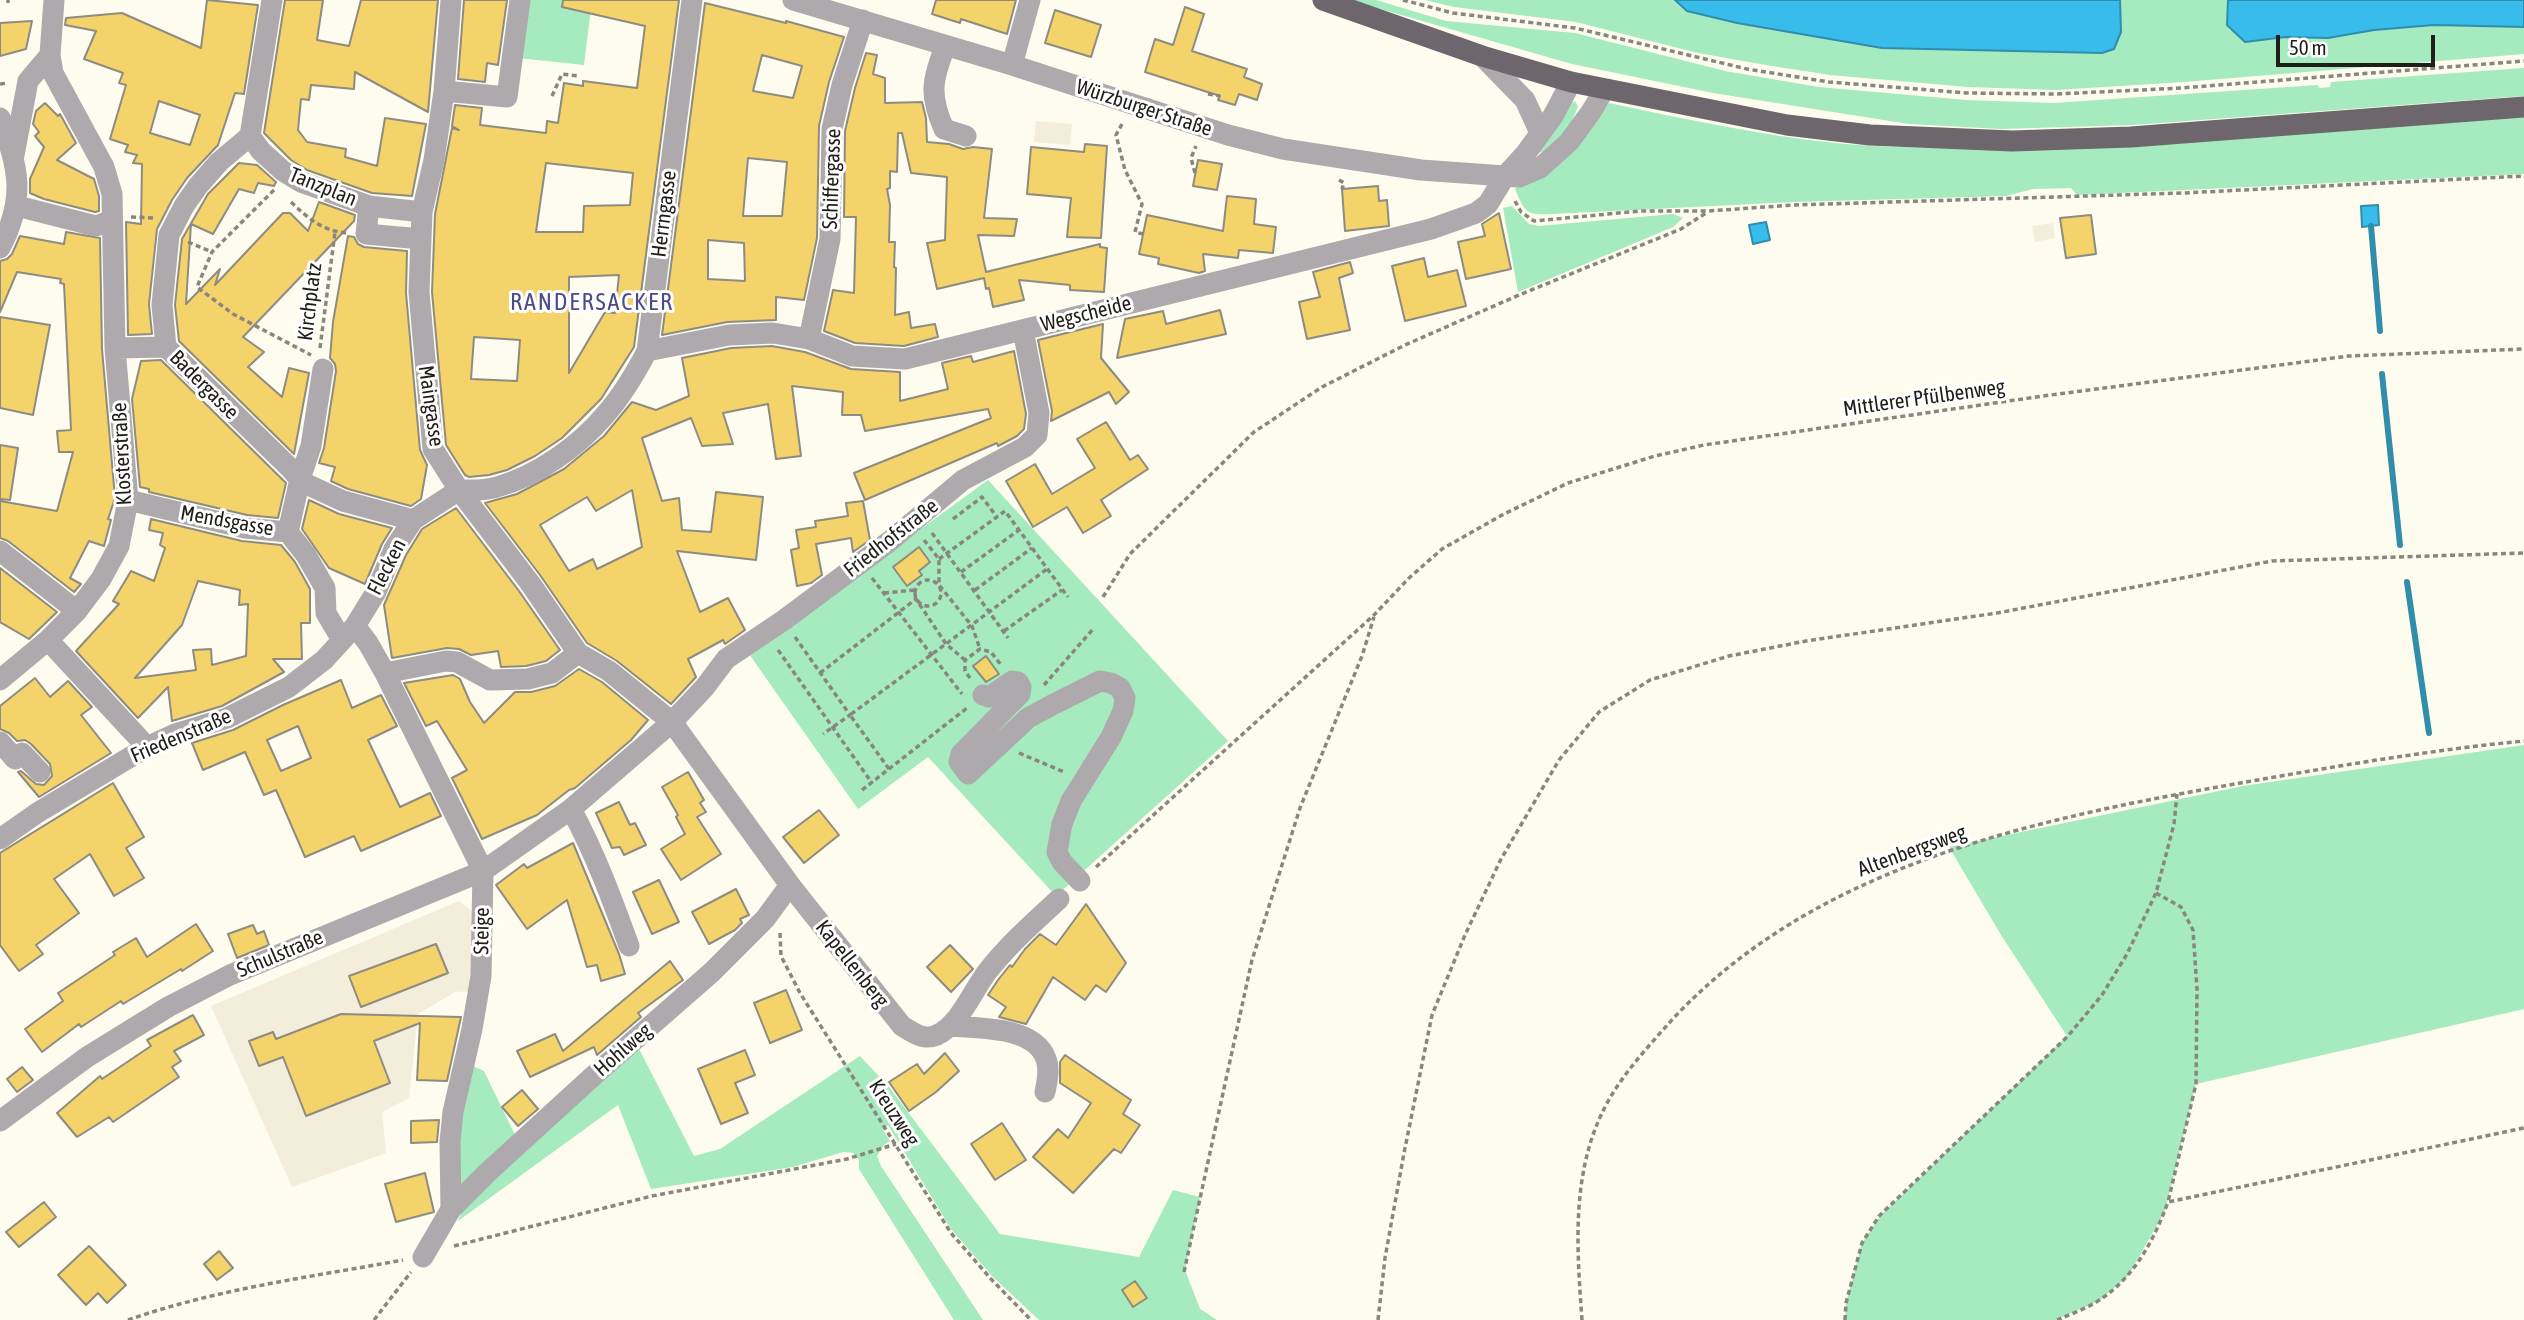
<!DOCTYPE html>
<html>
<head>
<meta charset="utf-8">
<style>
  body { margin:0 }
  #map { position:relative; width:2524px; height:1320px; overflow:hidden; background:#fefbef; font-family:"Asap Condensed",sans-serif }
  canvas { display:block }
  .scale { position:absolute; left:2276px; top:35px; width:159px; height:32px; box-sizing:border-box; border:4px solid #201e1a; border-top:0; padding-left:9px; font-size:21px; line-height:24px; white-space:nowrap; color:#201e1a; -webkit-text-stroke:5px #fff; paint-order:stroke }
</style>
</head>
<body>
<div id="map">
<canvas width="2524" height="1320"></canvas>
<div class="scale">50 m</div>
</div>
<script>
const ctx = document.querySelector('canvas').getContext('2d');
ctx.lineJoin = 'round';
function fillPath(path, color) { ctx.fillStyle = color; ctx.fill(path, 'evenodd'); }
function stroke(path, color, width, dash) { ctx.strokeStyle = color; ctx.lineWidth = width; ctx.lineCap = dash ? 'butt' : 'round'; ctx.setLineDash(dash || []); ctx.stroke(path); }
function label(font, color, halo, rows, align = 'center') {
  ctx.font = font + ' "Asap Condensed",sans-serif'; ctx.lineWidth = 6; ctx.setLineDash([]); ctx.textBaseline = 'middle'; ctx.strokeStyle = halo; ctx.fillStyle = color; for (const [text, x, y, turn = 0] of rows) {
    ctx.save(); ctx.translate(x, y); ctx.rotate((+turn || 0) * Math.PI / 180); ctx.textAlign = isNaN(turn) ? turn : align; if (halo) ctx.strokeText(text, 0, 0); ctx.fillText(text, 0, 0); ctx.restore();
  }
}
fillPath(new Path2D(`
  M1036,121L1072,124L1070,145L1034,142Z
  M2053,223L2055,238L2035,242L2032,226Z
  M459,901L476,915L473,991L455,992L418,1014L409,1098L382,1112L386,1153L292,1187L211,1006Z`), '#f3eddb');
fillPath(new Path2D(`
  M525,0H592L584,65L518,58Z
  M1349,0H1376L1446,21L1575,33L1725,71L1819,87L1966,100L2054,103L2317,85L2320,88L2330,87L2331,82L2524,68V96L2133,125L2001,129L1909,124L1713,93L1572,64Z
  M1425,0H1675L1687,11L1882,48L2102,53L2114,49L2121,32L2120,0H2228L2227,25L2245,42L2285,37L2328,38L2374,30L2434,25L2524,27V54L2184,82L2056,90L1968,87L1830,75L1766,65L1698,53L1576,22L1454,7Z
  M1575,101L1578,106L1570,128L1542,152L1536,153L1565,107Z
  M1609,103C1684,119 1760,135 1836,143C1872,147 1908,147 1943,148L2524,114V174L2077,195L2071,188L2033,189L2006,196L1794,202L1552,214C1526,215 1525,213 1515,189Z
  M1512,206L1529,224L1539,226L1673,214L1683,218L1673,227L1518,292L1503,208Z
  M988,480L1228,741L1056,896L928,757L858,809L749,654Z
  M2524,745V1009L2196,1084L2165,1211L2128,1276L2099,1301L2055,1320H1845L1846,1303L1862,1243L1880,1216L2067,1036L2001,935L1949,847L2243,786Z
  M636,1043L694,1156L720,1149L860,1056L889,1087L1000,1234L1139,1257L1173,1190L1200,1197L1185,1270L1200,1309L1217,1320H1039L992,1276L951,1229L888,1125L883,1130L890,1141L884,1145L877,1156L881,1166L983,1320H954L859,1169V1160L853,1153L843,1152L793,1167L651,1189L618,1105L458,1221L464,1206Z
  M471,1065L484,1071L516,1137L473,1177L460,1185L458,1121Z`), '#a5ebbf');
const water = new Path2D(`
  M1675,0H2120L2121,32L2114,49L2102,53L1882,48L1737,23L1687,11Z
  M2228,0H2524V27L2434,25L2374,30L2328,38L2285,37L2245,42L2227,25Z
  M2378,205L2379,225L2362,227L2361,206Z
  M1766,222L1770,240L1753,244L1749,225Z`);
fillPath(water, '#37bceb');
stroke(water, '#308dac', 2);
stroke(new Path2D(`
  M2371,226L2380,331
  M2382,374L2400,545
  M2407,582L2429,733`), '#308dac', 6);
const building = new Path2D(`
  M207,0L258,5L244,94L235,93L218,145L187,178L172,200L157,229L149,304L152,334L128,335L126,222L141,224L142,164L133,163L137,155L125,152L128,145L110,139L126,85L119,83L123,73L84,59L96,31L65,25L66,18L122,13L201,48ZM159,101L200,115L190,145L150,133Z
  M285,0H323L317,40L349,46L361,0H438L428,112L355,72L354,89L311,85L309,100L301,99L298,130L307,142L346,149L345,157L377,166L385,118L426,124L412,196L372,193L307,170L291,160L264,133Z
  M464,0H507L498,65L487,63L485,82L458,79Z
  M563,0H679L634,347L601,399L562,438L535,456L507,470L489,475L469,477L465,475L446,445L432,292L435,214L452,128L459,130L452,126L455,105L482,108L480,125L546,133L547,121L558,123L564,83L583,86V81L637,88L645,26L562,7ZM546,163L633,173L630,205L584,206L583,232H536ZM619,275L615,313L605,312L569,373V277ZM474,337L520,340L517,381L471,379Z
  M936,0H1016L1007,34L961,19L960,23L932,14Z
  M705,3L786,23V21L844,37L829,82L819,126L817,238L804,300L776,297V320L727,322L662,335ZM762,55L802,66L793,98L753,91ZM748,158L787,162L782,216H743ZM708,240L744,243L745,281L708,279Z
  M1185,7L1204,14L1192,51L1247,69L1244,77L1262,84L1257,100L1239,94L1235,105L1218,100L1220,96L1145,72L1155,39L1173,45Z
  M1055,10L1101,25L1091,57L1045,43Z
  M32,21L26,49L0,56V23Z
  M866,53L877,55L873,74L885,78V103L922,102L926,118L927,142L949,144L963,149L973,147L992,149L984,218L1017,219L1014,236L978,235L986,272L1100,244V247L1107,248L1104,292L1070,290V285L1019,280L1024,300L993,307L989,288L986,289L984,278L937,289L927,243L945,240L947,177L911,173L902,133H898L897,172L890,171V188L887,189L890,205L889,242H895L894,267L896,268L895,315L909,312L911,328L935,324L938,337L904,346L855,343L824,331L833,290L854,293L856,217H844L845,131L855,88Z
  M45,103L58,116L60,114L76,143L57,160L94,179L99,196V211L95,212L44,199L30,193V179L44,147L35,136L39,132L33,124L36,111Z
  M1085,144L1107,146L1101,238L1067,237L1071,198L1027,194L1031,147L1084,152Z
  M1198,160L1222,164L1217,190L1193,186Z
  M239,163L257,165L276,182L274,186L258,183L254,193L239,189L213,234L191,224L186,304L220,269L215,285L283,213H290L308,231L319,202L355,215L354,221L243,337L264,352L248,367L282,397L289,368L309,373L294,454L179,341L175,305L182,239L208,194Z
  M1378,186L1379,201L1387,200L1389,226L1345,231L1342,189Z
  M1227,196L1256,199L1254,224L1276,227L1273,253L1239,250L1238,258L1203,254L1205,271L1199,273L1158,264L1159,258L1139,254L1147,215L1223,231Z
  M1499,213L1511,269L1466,279L1458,242L1485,236L1482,224Z
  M2091,215L2096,254L2066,258L2060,218Z
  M66,232L100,238L102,349L115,498L108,519L111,520L104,546L89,541L70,578L81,584L74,592L8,541L0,538V501L57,511L73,452H59L57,431L71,430L64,284L60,283L61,279L17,272L0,312V261L7,259L12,254L20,236L64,244Z
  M348,236L354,237L358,244L364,247L407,251L406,293L420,450L427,465L421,499L411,506L348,489L331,481L335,467L319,463L324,448L336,371L335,364L330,358L333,322Z
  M1424,258L1428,277L1457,270L1466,306L1405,321L1392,266Z
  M1350,262L1353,273L1339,278L1350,330L1307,339L1299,302L1320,297L1313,272Z
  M1220,310L1226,334L1117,358L1125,319L1163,311L1166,324Z
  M0,317L50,325L33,415L0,408Z
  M1103,324L1101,358L1129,392L1116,404L1109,392L1051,421L1052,411L1038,340Z
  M772,346L805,352L851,369L900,372V401L948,389L942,363L971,356L973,362L1014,351L1026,414L1024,429L1017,436L998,446L997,443L865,500L854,473L991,418L988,409L865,431L861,415H842L843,392L792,386L801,456L776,459L768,404L723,413L733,444L702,446L691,418L642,438L662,501L679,498L682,530L711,532L716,492L763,497L756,560L677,551L700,612L728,598L745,630L725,644L723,640L688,659L696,677L671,704L617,661L587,643L540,575L485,503L517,494L564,469L604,436L632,402L656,410L689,396L682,358L731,348ZM632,490L642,547L597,569L593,559L569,571L540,525L587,497L596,511Z
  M161,360L286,483L278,518L247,515L149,492V489L140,487L132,399L141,361Z
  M1106,422L1130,460L1138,455L1148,469L1101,500L1111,516L1083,533L1067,507L1033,527L1006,481L1035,464L1052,494L1095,468L1077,439Z
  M0,445L18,448L10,500L0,499Z
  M309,500L339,514L392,528L382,544L365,584L329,568L302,529Z
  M863,501L870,540L853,552L851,538L816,544L822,575L811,583L797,586L791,550L799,548L796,530L816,527L815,521L848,516L846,503Z
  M456,508L519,591L560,650L546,661L526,666L501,667L498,651L471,655L459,649L447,648L392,658L384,605L406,555L422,529Z
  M151,519L242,541L281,545L295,562L310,589V623H301L302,659H273L284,672L222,706L172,721L168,687L138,718L76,651L119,604L113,601L131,571L154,581L165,548L160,545L163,533L149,530ZM198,581L240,590L239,605L248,604L246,656L212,665L211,649L193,650L196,670L135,678L182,625Z
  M919,547L930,562L919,571L922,575L907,586L893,567Z
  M0,568L57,612L29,639L0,622Z
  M986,656L999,674L986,682L973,666Z
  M579,669L602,682L648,720L631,740L575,788L569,790L537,815L482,839L452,778L467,770L437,721L426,726L404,683L453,675L460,679L470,702L484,723L515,692H531L555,686Z
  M35,678L50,697L68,681L92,707L81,715L111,753L39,797L18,772L21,771L36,784L44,785L52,776L50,764L31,744L25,740L17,741L9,733L0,729V706Z
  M341,680L352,708L381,695L397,726L368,740L400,807L430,793L441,816L361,851L354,836L305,857L276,790L264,795L245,752L203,770L192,743L233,730L283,705ZM298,726L311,758L281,771L267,740Z
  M688,772L704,800L700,803L706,812L697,817L721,854L681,880L661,849L685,834L676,817L678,815L662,787Z
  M113,783L144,837L126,848L144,878L114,896L90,854L54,879L79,913L36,945L43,954L19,971L0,945V853Z
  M619,802L630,825L635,823L646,845L624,855L620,847L612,848L596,813Z
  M819,810L839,835L804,863L783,837Z
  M573,843L619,954L625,974L601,981L597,965L587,967L567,900L527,929L496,885L524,864L527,868Z
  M659,880L679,922L652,934L633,892Z
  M736,889L749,915L740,919L742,923L735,930L709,944L692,912Z
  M1086,904L1126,963L1106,992L1096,985L1085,1000L1053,977L1026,1024L999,1017L1006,1007L988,995L998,980L1010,965L1012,967L1025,949L1040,934L1056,945Z
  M196,924L213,951L182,971L181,969L123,1004L121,1001L81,1027L79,1024L42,1052L25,1029L63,1001L58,993L115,955L113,952L136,938L147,957Z
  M253,925L257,934L264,931L269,945L237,958L228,934Z
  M436,944L448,973L361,1007L349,976Z
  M950,945L973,969L951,992L927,967Z
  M670,961L683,980L638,1013L641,1017L597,1055L594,1047L530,1077L517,1051L555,1034L563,1051Z
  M786,990L802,1030L770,1043L754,1003Z
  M341,1014L461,1017L447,1081L417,1080L420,1023L374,1041L390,1083L306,1116L283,1057L259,1066L249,1041L273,1032L276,1039Z
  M193,1015L204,1035L174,1051L181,1061L172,1067L179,1077L113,1122L109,1117L77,1137L57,1113L100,1076L102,1079L151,1046L147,1040Z
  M745,1050L755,1075L735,1083L748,1113L721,1124L698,1069Z
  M945,1053L959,1071L936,1092L909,1111L889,1082L917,1064L924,1074Z
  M1065,1055L1131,1100L1123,1114L1140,1125L1121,1153L1114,1149L1073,1193L1033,1157L1058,1129L1068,1138L1091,1103L1060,1083V1062Z
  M22,1067L33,1080L17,1092L7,1079Z
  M522,1090L538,1109L518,1126L502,1107Z
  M439,1120L437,1142L411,1143V1121Z
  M1002,1123L1026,1160L995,1180L971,1144Z
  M425,1173L434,1212L396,1222L385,1184Z
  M44,1202L56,1217L19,1247L6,1232Z
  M89,1246L126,1285L107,1303L98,1293L86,1305L58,1275Z
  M219,1251L233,1268L217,1280L204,1264Z
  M1135,1281L1147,1298L1133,1307L1122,1290Z`);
fillPath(building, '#f4d36b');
stroke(building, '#8e8b80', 2);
stroke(new Path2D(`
  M1403,0L1453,13L1575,28L1747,69L1829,82L1967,93L2057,94L2181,88L2524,61
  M8,3V0
  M0,84L8,83
  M1208,94L1220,96
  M552,96L562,74L578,76
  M1122,124L1116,135L1125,170L1142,204L1135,232L1143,234
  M1195,173L1191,158L1196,146
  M1339,180L1344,183L1342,189
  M274,190L212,252L197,287L233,314L311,355
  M1515,201L1521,212L1534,221L1640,211H1708L1794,205L2183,193L2524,176
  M291,202C308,218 322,231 347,233
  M131,217L155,218
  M188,242L212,252
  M320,348L335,232
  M953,519L982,497L997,517
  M932,533L1008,638
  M924,540L939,559V585L972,626L980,649
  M939,559L1005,511L1068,597
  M961,572L1019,530
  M872,578L962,694
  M915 593a13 13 0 1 1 26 0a13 13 0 1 1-26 0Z
  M975,590L1032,548
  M884,593L915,590
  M1103,597L1130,554L1254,432L1322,387L1405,345L1519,295L1681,229L1706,213
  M1004,631L1062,590
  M795,637L850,715L823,734
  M778,650L872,783
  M820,673L916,599L946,644L965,660
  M970,678L965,671V660L980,649L991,652L1001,665
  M1044,685L1094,628
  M1019,753L1064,772
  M889,769L850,715L1047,569
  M862,790L967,708
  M1096,867L1374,615L1409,578L1442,549L1504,514L1568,483L1655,456L1704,445L2043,396L2349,356L2524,349
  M2156,893L2181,907L2193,930L2197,989L2196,1084L2168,1202
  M780,933L781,956L800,993L951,1233L991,1279L1031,1320
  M454,1246L652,1196L847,1159L896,1144
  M1184,1272L1252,960L1300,808L1362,656L1374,617
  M128,1320C216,1289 311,1277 403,1260
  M374,1320L411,1272
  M1378,1320L1385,1258L1404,1153L1432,1015L1465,935L1501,859L1559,760L1599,712L1650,680L1729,656L1806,641L1997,613L2272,561L2524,553
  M1582,1320C1577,1250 1571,1176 1603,1111C1619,1078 1646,1049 1670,1022C1817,862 2041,818 2246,782C2338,766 2431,750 2524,741
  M1845,1320L1846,1303L1862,1243L1879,1216L2068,1036L2102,995L2127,954L2156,893L2174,824L2177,794
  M2057,1320C2071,1314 2088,1308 2101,1299C2135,1276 2154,1240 2168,1202L2524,1128`), '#88867e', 3.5, [5, 3.5]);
stroke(new Path2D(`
  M451,0L444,91L434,160L422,212L419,292L433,449L459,490L530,583L578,653L609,671L672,722L790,885L902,1026C914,1033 923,1041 937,1035C960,1024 972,992 987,972C1008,945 1034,922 1059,899
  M793,0L1012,65L1228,135L1283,149L1421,170L1519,177L1540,168L1569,142L1591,112L1604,90
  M945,47C932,80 929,95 944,129L966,136
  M1482,56L1525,100L1540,133
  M1012,65L1030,0
  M444,91L507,97L520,0
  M0,118C19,169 26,198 0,248
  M250,136L219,162L198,186L184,206L169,235L162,305L166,347L290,468L302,482L343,501L413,520
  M250,136L261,151L283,171L301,182L369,206L422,212
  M250,136L272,0
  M14,155L28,81L50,55
  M17,206L96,226L112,220
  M369,206L366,234L421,239
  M809,339L830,239L832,129L842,85L863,20
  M115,348L166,347
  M647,351L729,335L773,333L809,339L852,356L905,359L1431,229L1476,213L1488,204L1505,176L1526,153L1553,116L1571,82
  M459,490C472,490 485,491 497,487C537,476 579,446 605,415C622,396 635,374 647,351L692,0
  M128,500L245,528L288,532
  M288,532L300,479L311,446L323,369
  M288,532L306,555L325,588L326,613L342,640
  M0,551L77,611
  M355,626L368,643L385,673L483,871L481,976L472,1029L453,1112L450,1142L451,1209L423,1257
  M48,640L147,747
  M385,673L446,661L457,662L490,680L528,679L552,673L578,653
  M0,680L48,640L77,611L101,579L119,546L128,500L115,348L112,194L104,167L53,73L50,55L54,0
  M983,695L989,697L1012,681L1018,682L1021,687L1020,694L961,754L959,762L968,774L1028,718L1052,705L1100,681L1111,683L1120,688L1125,698L1123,711L1111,737L1071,801L1062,824L1057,852L1062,862L1080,881
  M0,742L15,759L22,753L40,772
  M571,809C595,853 612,899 629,946
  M0,839L37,813L147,747L175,734L227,718L289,687L324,660L355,626L376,592L394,549L413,520L459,490
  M950,1026C978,1028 1035,1026 1046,1059C1050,1069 1047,1082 1045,1092
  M0,1121L87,1057L168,1007L230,975L483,871L571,809L672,722L705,687L726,659L784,620L890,541L963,480L1025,447L1037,435L1039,413L1023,330
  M451,1209L488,1172L591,1078L712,972L765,919L790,885`), '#ada9ac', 21);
stroke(new Path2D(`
  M1323,0L1482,56L1571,82L1787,125L1870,135L2012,141L2131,137L2524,107`), '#6d666c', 21);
label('21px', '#201e1a', '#fff', [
  ["Würzburger Straße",1144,108,18],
  ["Schiffergasse",832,179,-88],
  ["Tanzplan",323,187,22],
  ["Herrngasse",664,214,-83],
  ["Kirchplatz",310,302,-83],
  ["Wegscheide",1086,314,-14],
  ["Badergasse",204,385,45],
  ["Mittlerer Pfülbenweg",1924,398,-8],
  ["Maingasse",431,406,82],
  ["Klosterstraße",122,454,-93],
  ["Mendsgasse",227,521,10],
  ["Friedhofstraße",891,538,-38],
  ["Flecken",387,567,-63],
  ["Friedenstraße",181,736,-23],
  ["Altenbergsweg",1912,851,-20],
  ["Steige",482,931,-89],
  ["Schulstraße",280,954,-23],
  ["Kapellenberg",852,964,52],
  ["Hohlweg",623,1050,-41],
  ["Kreuzweg",894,1113,57]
]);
ctx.letterSpacing = '2px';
label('24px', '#4c4a88', '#fff', [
  ["RANDERSACKER",592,302]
]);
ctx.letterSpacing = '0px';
</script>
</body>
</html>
